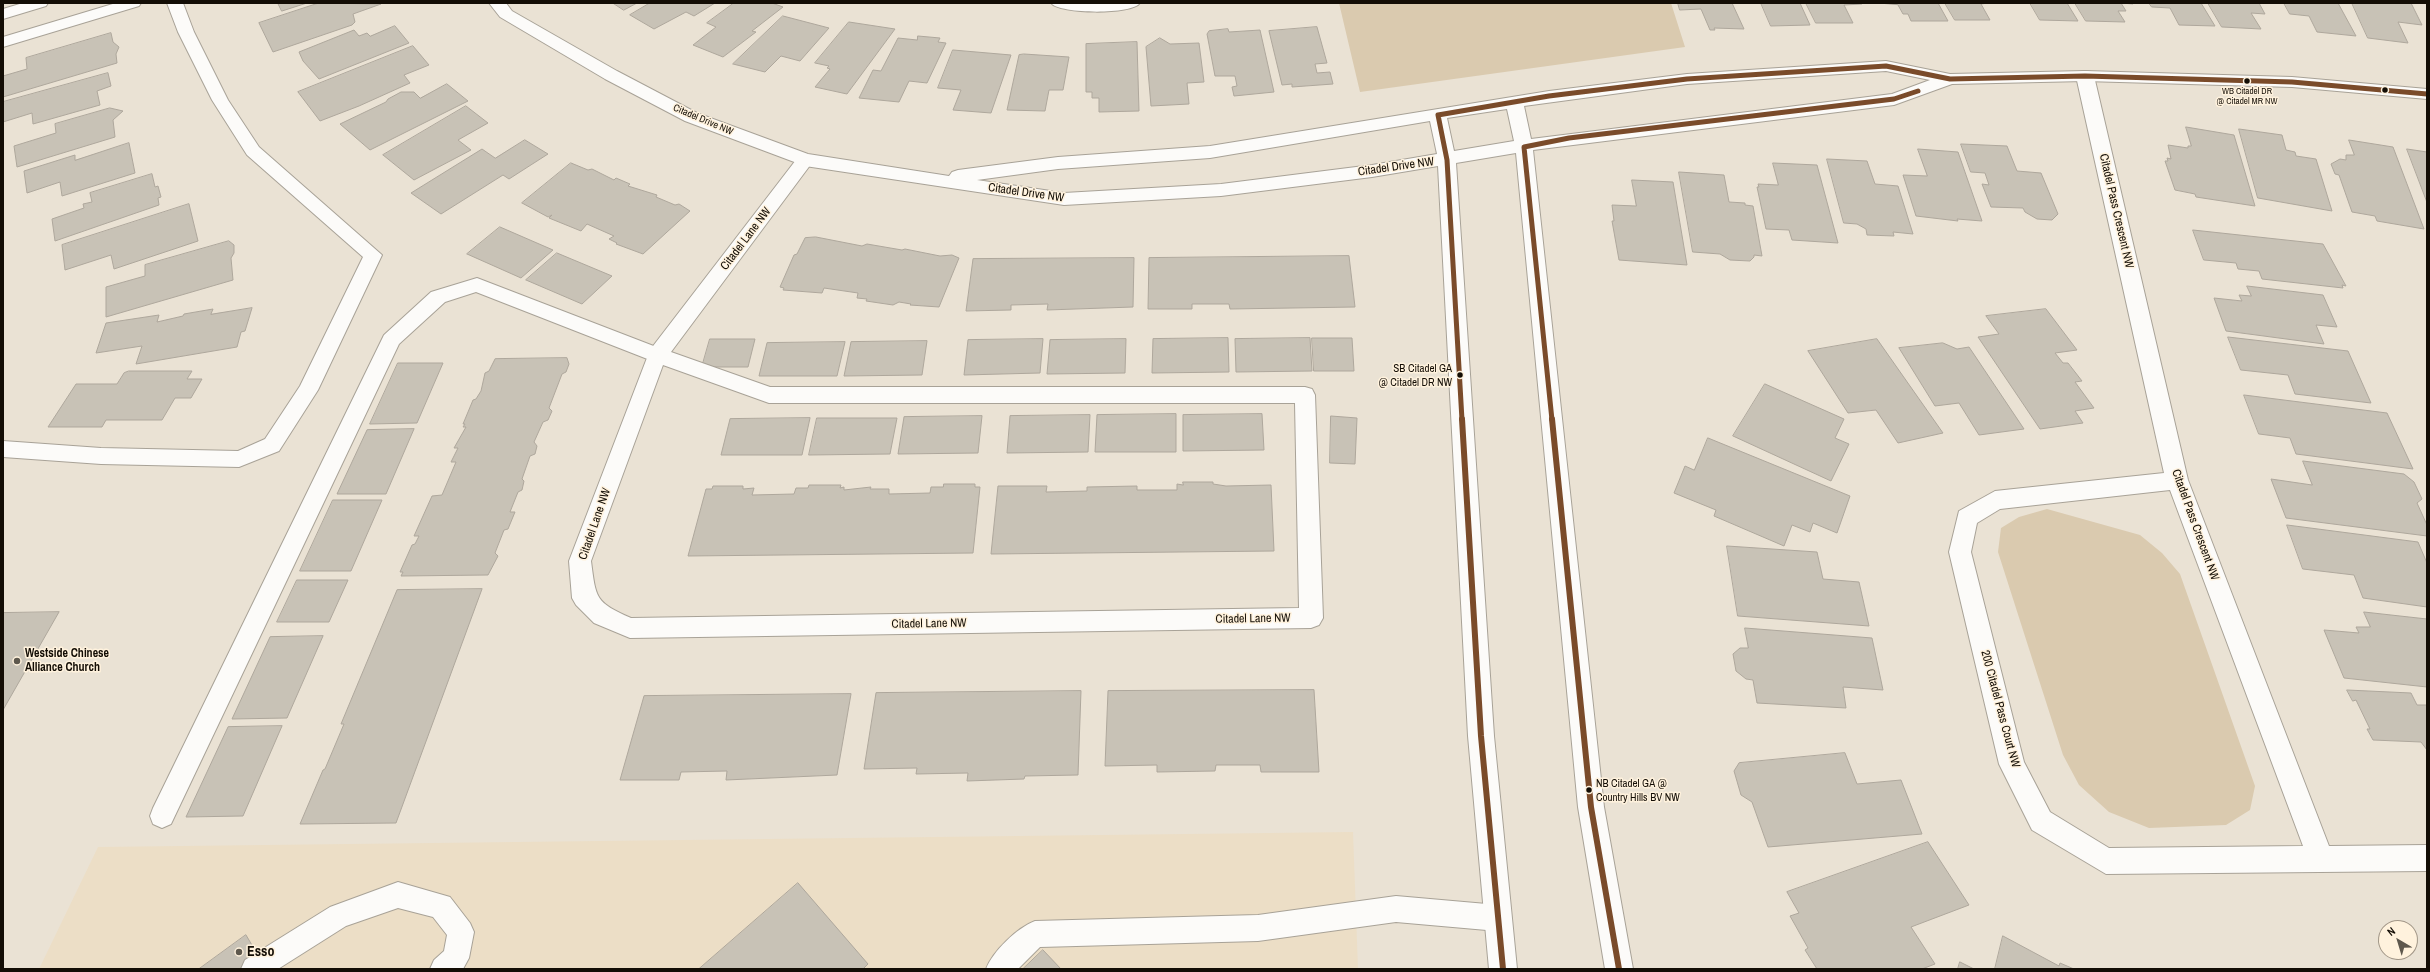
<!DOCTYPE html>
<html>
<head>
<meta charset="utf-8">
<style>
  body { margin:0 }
  #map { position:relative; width:2430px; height:972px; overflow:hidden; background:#eae2d4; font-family:"Archivo Narrow",sans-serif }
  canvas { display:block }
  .frame { position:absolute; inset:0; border:4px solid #130d05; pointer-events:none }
  .north { position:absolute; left:2378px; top:920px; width:40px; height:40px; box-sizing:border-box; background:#fff2dd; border:1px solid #a19687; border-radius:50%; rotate:322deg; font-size:11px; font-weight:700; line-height:16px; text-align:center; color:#130d05 }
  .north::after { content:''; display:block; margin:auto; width:14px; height:18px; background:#5e584d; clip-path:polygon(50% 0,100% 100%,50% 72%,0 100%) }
</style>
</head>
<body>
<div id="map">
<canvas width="2430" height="972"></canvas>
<div class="frame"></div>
<div class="north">N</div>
</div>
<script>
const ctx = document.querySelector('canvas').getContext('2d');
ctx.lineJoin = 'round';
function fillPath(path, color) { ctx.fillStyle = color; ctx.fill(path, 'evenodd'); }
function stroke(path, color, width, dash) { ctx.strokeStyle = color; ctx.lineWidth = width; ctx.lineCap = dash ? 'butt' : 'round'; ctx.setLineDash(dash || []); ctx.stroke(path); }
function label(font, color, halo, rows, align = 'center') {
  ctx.font = font + ' "Archivo Narrow",sans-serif'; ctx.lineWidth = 3; ctx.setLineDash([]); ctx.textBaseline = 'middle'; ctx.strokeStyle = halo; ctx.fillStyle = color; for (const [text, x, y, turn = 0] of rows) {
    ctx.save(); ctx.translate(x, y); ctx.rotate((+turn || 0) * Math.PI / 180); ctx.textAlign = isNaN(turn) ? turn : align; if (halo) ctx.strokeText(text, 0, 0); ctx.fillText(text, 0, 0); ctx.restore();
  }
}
fillPath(new Path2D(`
  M1353,832L1358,969H39L98,847Z`), '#ecdec6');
fillPath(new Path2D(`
  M1339,3H1671L1685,47L1360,92Z
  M2047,509L2140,535L2162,553L2180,574L2255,786L2250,810L2226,825L2149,828L2109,812L2079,785L2063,755L1998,552L2001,528L2019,517Z`), '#dacaaf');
const building = new Path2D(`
  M278,3H307L282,11Z
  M319,3L381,4L353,14L355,22L352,25L273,52L259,23Z
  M613,3H637L624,10Z
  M650,3H715L694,16L686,12L654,29L630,15Z
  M734,3H772L783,7L752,31L756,32L723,57L693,45L716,27L707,23Z
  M1678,3H1732L1744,29L1714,28L1715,30H1710L1701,9L1680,10Z
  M1761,3H1800L1810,25L1771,26Z
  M1806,3H1862V4L1844,5L1853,23H1816Z
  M1879,3H1938L1948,21H1911L1908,14H1903L1898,5Z
  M1945,3H1988L1981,4L1990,20H1955Z
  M2030,3H2067L2078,21L2040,20Z
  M2075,3H2133V4L2121,3L2126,11H2118L2125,22L2086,21Z
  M2149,3H2201L2215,26L2179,25L2170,8L2152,7Z
  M2208,3H2259L2265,14L2251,13L2261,29L2222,27Z
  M2284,3H2338L2356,36L2317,32L2309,16L2290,14Z
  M2352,3H2411L2422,25L2398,22L2408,43L2368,38Z
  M783,16L829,28L800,61L781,56L765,72L733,64Z
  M849,22L895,29L847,94L815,87L830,69L827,68L829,66L815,63Z
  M395,26L409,43L319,79L303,61L299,52L354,30L359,36L367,33L370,36Z
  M1317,27L1327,63L1315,64L1317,73L1330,72L1333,84L1292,87V84L1282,85L1269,31Z
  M1228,29L1229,32L1260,30L1274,92L1234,96L1232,87L1237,86L1235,76H1215L1207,34L1209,31Z
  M111,33L113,42L119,47L116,54L117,63L3,97V76L27,69L26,58Z
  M918,36L940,38L938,42L946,43L927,83L909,81L899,102L859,98L873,70L881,71L898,38L917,40Z
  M1160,38L1170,44L1199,43L1204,82L1187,83L1189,104L1151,106L1146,47Z
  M1137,42L1139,111L1099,112V98H1092V92H1086V44Z
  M413,46L429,65L404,75L410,83L359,106L320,121L298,92Z
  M953,50L1011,55L991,113L953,110L961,90L938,88Z
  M1024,54L1069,57L1063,90H1049L1045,111L1007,110L1019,55Z
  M108,73L111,86L97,91L100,105L33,124L32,113L3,122V102Z
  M447,84L468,101L370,150L340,124L386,102L388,99L401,92H414L420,98Z
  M466,106L488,123L458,140L471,150L414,180L383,155Z
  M110,108L123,111L113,120L115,137L17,167L14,146L56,133L55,124Z
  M2186,127L2234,135L2255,206L2196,197L2195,194L2175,190L2165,161H2168L2167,158L2171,159L2168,145L2188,148V146H2191Z
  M2239,129L2282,135L2286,150L2295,152L2296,156L2316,159L2332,211L2258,198Z
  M525,140L548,154L509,179L503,175L441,214L411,193L482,149L495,158Z
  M2349,140L2393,147L2424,229L2377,221L2375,216L2352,212L2339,175L2335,174L2331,164L2340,159L2346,160V155H2354Z
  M129,143L135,173L62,196L60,182L27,193L24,171L75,155V160Z
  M1961,144L2007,146L2017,171L2041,173L2058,214L2052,220L2037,219L2025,212L2023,208L1991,207L1982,184L1989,185L1985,173L1971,172Z
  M1918,149L1958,152L1982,221L1957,219L1958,221L1916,216L1903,175L1927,176Z
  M2407,149L2427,152V202Z
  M1827,159L1867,161L1875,184L1898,186L1913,234L1893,232L1894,236L1867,235L1866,229L1857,224L1844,223Z
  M571,163L588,170L592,169L614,180L616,178L630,184L628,186L657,195L656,197L675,205L679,204L690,211L643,254L616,244L617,243L609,239L614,236L587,224L581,231L549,218L552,215L548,217L522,203Z
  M1773,163L1817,165L1838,243L1792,240L1789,230L1766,229L1757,187H1759L1758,184L1778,185Z
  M1679,172L1724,175L1729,202L1745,203V205L1753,206L1762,256L1754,255V257L1750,261L1730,260L1720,254L1693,252Z
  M152,174L155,187L158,186L161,197L158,198L159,205L55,241L52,219L84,208L83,204L92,202L90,193Z
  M1632,180L1673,182L1687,265L1619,260L1612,221H1614L1612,205L1636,206Z
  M189,204L198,241L114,269L111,255L65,270L62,245Z
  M500,227L553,250L521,278L467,254Z
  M2193,230L2323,244L2346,286L2342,285L2343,288L2262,279L2259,271L2238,269L2236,263L2204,260Z
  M816,237L862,246L867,244L902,250L905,249L940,256L952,255L959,258L939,307L910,305L911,304L899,302L893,305L866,301L867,299L857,298L858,293L824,288L822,293L783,290L784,288L780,287L794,255L797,254L805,238Z
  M229,241L234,245V253L231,258L233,280L106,317V287L145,276V265Z
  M557,253L612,276L582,304L526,280Z
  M1349,256L1355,307L1230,309L1229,304H1192V309H1148L1149,258Z
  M1134,258L1133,307L1047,310L1048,304L1011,305V310L966,311L973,259Z
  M2247,286L2323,295L2337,327L2316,325L2324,344L2226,331L2214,298L2242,301L2239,295L2251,296Z
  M252,308L245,331L241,332L237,347L136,364L142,346L96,353L106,323L159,315L157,322L183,316L184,314L213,309L211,314Z
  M2046,309L2077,350L2055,353L2063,363H2068L2082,381L2075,382L2094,408L2075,411L2083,423L2040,429L1978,337L1999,334L1986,316Z
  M2228,337L2348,351L2371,403L2295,394L2288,375L2241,370Z
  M1228,338L1229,372L1152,373L1153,339Z
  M1310,338L1312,371L1236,372L1235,339Z
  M1312,338H1352L1354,371H1314Z
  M710,339H755L748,367H702Z
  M1043,339L1040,373L964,375L968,340Z
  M1126,339L1125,373L1047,374L1050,340Z
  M1877,339L1943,433L1898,443L1876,410L1848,413L1808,351Z
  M927,341L922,375L844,376L851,342Z
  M845,342L837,376H759L767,343Z
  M1943,343L1957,349L1969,347L2024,429L1979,435L1959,403L1935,406L1899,348Z
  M567,358L569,364L566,372L562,374L549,408L552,411L548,420L543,422L534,442L537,446L535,454L530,456L522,479L524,481L522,490L518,492L510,512H515L508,529L504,530L495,553L498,556L488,575L401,576L403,572H400L412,545L415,544L419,536H414L432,496L442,495L456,462H451L458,448H454L466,427H463L465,424H463L473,400L476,399L481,391L485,373L489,371L495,359Z
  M398,363H443L417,423L370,424Z
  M129,371H192L187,379H202L191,398H175L162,420H106L102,427H48L76,384H117L124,373Z
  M1765,384L1844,419L1835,438L1849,444L1831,481L1733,436Z
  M2244,395L2387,413L2413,469L2296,454L2290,438L2259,434Z
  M1176,414V452H1095L1097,415Z
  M1262,414L1264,450L1183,451V415Z
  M1090,415L1088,452L1007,453L1010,416Z
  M982,416L978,453L898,454L904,417Z
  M1331,416L1357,418L1355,464L1330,463Z
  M810,418L802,455H721L730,419Z
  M817,418H897L890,454L809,455Z
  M414,429L386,494H337L367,430Z
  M1708,438L1850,496L1837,533L1813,523L1810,532L1792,525L1784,546L1714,516L1716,510L1674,493L1685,466L1694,470Z
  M2303,461L2404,474L2414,482L2422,499L2417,503L2427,525V536L2286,518L2271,479L2312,485Z
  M1183,482H1213V484L1226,486L1271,485L1274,551L991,554L998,486H1047L1046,492L1087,491V487L1137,486V490H1177V484L1183,485Z
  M944,484H975V487H980L973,553L688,556L706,489H712L713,486H743V489L754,488L752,495L794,494L796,488H808L809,485H841L840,488L844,487V490L871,487L870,489H889V494L930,493L931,487H943Z
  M333,500H382L351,571H300Z
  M2287,525L2418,542L2427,563V607L2363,598L2354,575L2303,569Z
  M1727,546L1817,552L1823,579L1859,582L1869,626L1738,616Z
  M297,580H348L329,622H277Z
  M482,589L396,823L300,824L323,770L325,769L344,724H341L397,590Z
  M59,612L3,710V613Z
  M2364,612L2427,619V687L2344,678L2324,630L2359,633L2356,627H2370Z
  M1745,628L1872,638L1883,690L1843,687L1846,708L1757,703L1753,680L1746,679L1736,671L1733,654L1740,648H1748Z
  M323,636L287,718L232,719L270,637Z
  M1314,690L1319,772H1261L1260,765H1216L1215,771L1157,772V765L1105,766L1108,691Z
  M2347,690L2411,693L2417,705H2427V750L2421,742L2373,740L2367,729H2370L2356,700L2353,701Z
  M1081,691L1078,775L1025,776L1024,779L967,781L968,773L916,774L917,768L864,769L876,693Z
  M851,694L837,775L726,780L727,771L681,772L679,780H620L644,696Z
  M282,726L243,816L186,817L228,727Z
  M1845,753L1857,784L1901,780L1922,834L1768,847L1752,802L1741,795L1734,771L1739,763Z
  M1928,842L1969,905L1911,927L1935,964L1922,969H1817L1805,950L1808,948L1790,916L1799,913L1787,892Z
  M798,883L868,964L863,969H699Z
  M246,935L266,969H199Z
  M2003,936L2059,966L2060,963L2074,969H1995Z
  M1043,950L1061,969H1023Z
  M1960,962L1974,969H1958Z`);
fillPath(building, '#c8c2b6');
stroke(building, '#aea79c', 1);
const lane = new Path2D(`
  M167,3H183L194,32L228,100L259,147L382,255L318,390L279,451L239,467L101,464L3,457V441L101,448L238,451L265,439L300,386L363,257L247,155L212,100L178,32Z
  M1051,3H1140C1132,15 1059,14 1051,3Z
  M477,278L664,350L667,355L664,360L657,362L650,360L476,292L445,302L399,344L171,824L162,828L153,824L150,816L153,808L384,335L431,292Z
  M398,882L450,897L470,923L474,932L469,958L463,969H430L434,960L444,951L447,935L433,917L398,908L346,926L278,969H241L245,960L330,907Z
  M1396,896L1498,905L1507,909L1511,918L1507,927L1498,931L1396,922L1258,941L1040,947L1018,969H986C993,951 1017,928 1035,921L1258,915Z`);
const street = new Path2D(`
  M23,3H48L46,6L3,19V9Z
  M116,3H141L139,6L3,47V37Z
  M2085,71L2091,72L2094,76L2188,480L2329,846L2427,845V871L2106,874L2032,830L1999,764L1949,552L1959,511L1995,491L2164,473L2076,76L2079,72ZM2170,490L2303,846L2109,848L2050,812L2024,762L1971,552L1977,523L2000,509Z
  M805,154L811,156L814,160L811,164L671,352L770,387H1305L1312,389L1315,395L1323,618L1319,625L1311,628L630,638L594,623L576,605L572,598L569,561L650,350L799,156ZM663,365L769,403H1295L1299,608L631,618C595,602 596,599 591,561Z`);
const secondary = new Path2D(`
  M489,3H506L512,11L617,71L697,113L808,154L949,176L952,172L958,170L1058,157L1210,146L1549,91L1687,74L1886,61L1950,74L2085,71L2292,77L2427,89V99L2292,87L2085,81L1952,84L1894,105L1533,150L1604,807L1633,969H1605L1578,807L1516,153L1456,163L1494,736L1517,969H1489L1468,736L1438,166L1372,177L1221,196L1064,205L805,166L685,121L605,79L500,17ZM1886,71L1930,80L1892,94L1531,139L1524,106L1687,84ZM1507,109L1514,141L1454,151L1447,118ZM1430,121L1437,154L1372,165L1221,184L1064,193L977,180L1058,169L1210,158Z`);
stroke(lane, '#a8a297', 2);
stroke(street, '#a8a297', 2);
stroke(secondary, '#a8a297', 2);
fillPath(lane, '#fcfbf9');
fillPath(street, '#fcfbf9');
fillPath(secondary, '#fcfbf9');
stroke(new Path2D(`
  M1462,420L1447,160L1438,115L1549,96L1687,79L1886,66L1950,79L2085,76L2292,82L2427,94
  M1552,420L1524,147L1569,138L1894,99L1918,91`), '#7a4b2a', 5);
stroke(new Path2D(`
  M1462,419L1481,736L1503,969
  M1552,419L1591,807L1619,969`), '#7a4b2a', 6);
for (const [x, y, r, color] of [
  [2247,81,3.5,"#130d05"],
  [2385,90,3.5,"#130d05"],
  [1460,375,3.5,"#130d05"],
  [17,661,4,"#5e584d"],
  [1589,790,3.5,"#130d05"],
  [239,952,4,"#5e584d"]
]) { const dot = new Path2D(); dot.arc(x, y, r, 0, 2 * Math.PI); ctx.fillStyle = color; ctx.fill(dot); stroke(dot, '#fff2dd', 1.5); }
label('9px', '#130d05', '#fff2dd', [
  ["WB Citadel DR",2247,92],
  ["@ Citadel MR NW",2247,102]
]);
label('10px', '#130d05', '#fff2dd', [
  ["Citadel Drive NW",703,120,23]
]);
label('11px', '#130d05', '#fff2dd', [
  ["SB Citadel GA",1452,369],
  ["@ Citadel DR NW",1452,383],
  ["NB Citadel GA @",1596,784,"left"],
  ["Country Hills BV NW",1596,798,"left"]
], 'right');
label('12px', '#130d05', '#fff2dd', [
  ["Citadel Drive NW",1396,167,-8],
  ["Citadel Drive NW",1026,193,8],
  ["Citadel Pass Crescent NW",2116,211,77],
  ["Citadel Lane NW",746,239,-53],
  ["Citadel Lane NW",595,524,-71],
  ["Citadel Pass Crescent NW",2195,525,70],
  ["Citadel Lane NW",1253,619,-1],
  ["Citadel Lane NW",929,624,-1],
  ["200 Citadel Pass Court NW",2000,709,75]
]);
label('bold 12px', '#130d05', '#fff2dd', [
  ["Westside Chinese",25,654],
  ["Alliance Church",25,668]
], 'left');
label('bold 14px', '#130d05', '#fff2dd', [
  ["Esso",247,952]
], 'left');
</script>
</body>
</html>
